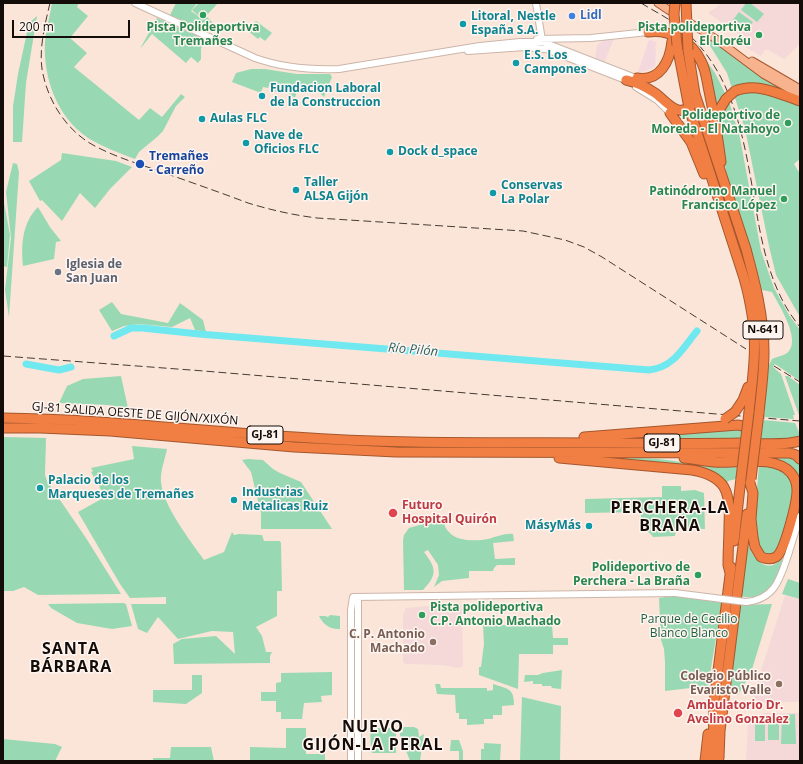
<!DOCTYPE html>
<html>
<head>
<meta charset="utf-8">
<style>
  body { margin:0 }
  #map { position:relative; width:803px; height:764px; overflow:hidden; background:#fbe5d8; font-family:"Open Sans",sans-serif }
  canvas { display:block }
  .frame { position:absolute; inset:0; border:4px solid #140c08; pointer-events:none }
  .scale { position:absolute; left:12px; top:20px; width:118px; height:18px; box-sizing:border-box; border:2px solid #140c08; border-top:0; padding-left:5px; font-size:12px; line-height:14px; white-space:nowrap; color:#140c08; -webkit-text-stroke:3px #fef5f0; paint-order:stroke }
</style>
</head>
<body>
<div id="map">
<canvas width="803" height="764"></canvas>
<div class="frame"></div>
<div class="scale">200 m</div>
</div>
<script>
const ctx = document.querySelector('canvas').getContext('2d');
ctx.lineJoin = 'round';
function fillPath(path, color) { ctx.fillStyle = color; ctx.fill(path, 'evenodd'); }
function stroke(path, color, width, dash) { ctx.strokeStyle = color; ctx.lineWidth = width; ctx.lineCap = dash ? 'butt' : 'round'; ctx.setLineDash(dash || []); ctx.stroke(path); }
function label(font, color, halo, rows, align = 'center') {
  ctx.font = font + ' "Open Sans",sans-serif'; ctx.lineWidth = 3; ctx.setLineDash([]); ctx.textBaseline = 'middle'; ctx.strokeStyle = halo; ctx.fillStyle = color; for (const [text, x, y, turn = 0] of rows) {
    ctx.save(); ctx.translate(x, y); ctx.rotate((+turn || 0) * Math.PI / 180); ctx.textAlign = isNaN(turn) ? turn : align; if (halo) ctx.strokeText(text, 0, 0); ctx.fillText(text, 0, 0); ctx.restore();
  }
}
fillPath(new Path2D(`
  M614,39L604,63L595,60L597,45L604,40Z
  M649,40L657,42L655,47L656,51L655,66L646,71L638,72Z`), '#f3d8dd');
fillPath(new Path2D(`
  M722,3H800V44L784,59L766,49L761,56L735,41L740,35L708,13Z
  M785,595L800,599V702H759L756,700L754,695V693Z
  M459,603L462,606L463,666L459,668L442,665L406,664L404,663L403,661V615L406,608Z
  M765,713H800V761H746L748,725L750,720L753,716Z`), '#f4d9d8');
fillPath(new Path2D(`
  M52,3H79L77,7L88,16L70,38L87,53L74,67L139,120L150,108L162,117L181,94L185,97L176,106L163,131L157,137L139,152L135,159C119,153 103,147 88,138C57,117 43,78 45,42C46,29 50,16 52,3Z
  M176,3H197L191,11L201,18L192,10L199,3H218L206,16L213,23L208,29L204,30L170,15Z
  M746,3H750L764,14L757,22L741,10Z
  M739,12L753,22L746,31L733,20Z
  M37,16L26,83L22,142H13V106L18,74L29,23Z
  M157,18L204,39L201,49V59L198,63L191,57L186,63L152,34L140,49Z
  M256,21L272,33L265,41L260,37L258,39L248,31Z
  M702,33L800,96V159L794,164L800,174V317L776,275L769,246L745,129L727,73Z
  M701,53L715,73L726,95L716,111Z
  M251,69H265L297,74H330L332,77L324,97L314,87H301V89L298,88L295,98L287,92L281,90L280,93L272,90L274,85L270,83L268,88L263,87L261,93L232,82L236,73Z
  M729,101L740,138L761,251L774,288L789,315L800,330V381L775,364L773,367L781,374L795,415H793L794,419L764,417L768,367L772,359C778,356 785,356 789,351C800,338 779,305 772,292L762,290L754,258L727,179L719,123L720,115Z
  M62,153L116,161L132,167L110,189L95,208L80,193L62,221L42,200L40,201L29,181L61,160Z
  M13,163L17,164L19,172L9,317L5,290L11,238L6,192Z
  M3,197L10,235L7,267L3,266Z
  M38,207L50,227L61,241L56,242L54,259L23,266C21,245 22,223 38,207Z
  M112,302L121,314L168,323L180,303L203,320L206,332L195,330L190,318L172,327L139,324L124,326L112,331L99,310Z
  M121,376L128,408L108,405L59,403L67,386L83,379Z
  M785,376H788L800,385V418Z
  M763,420L795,423L799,432L800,431V437L791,440H761Z
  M743,427L742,440L609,438Z
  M5,437L46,438L45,475L47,481L86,538L121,594L38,595L24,587L13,591H3V460L4,459L3,439Z
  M132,446L167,449C165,459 160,472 161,482C163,506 190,540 204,560L224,552L232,532L234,535L239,534L262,535L264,541H280L281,543L282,591H277V616L256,627L262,636L266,652H272L270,656V663L174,664L173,644L182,639L216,636L235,654L233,632L212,631L178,639L158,617L147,633L138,629L131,604H166V597L130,598L120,584L78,512L105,497L91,472L93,471L91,468L134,459Z
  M759,456C771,456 793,452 800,465C800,484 803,507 794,524L795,475Z
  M593,458C617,458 643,457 667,460C688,463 716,469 737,467L738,468L736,479L728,481L726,485L717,476Z
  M248,459L263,460L273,469L280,473L301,482L332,529H261V513L251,472L242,460Z
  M759,465L779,468L791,478L794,495L783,541L775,554L770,556L761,553L754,523Z
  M662,486H681V491L695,490L704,493L705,529H676L675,536L653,537C650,532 647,531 641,531V512L585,513V499L662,497Z
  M444,518C443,523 445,528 449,532C457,542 477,541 488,539C496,537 505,533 513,534L514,541L493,543L495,559L515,558V565H497L494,568L493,571H469V578L442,581L434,587L439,575L438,565L428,550L424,552C437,569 437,575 423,590H404L403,540L404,535L409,528Z
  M748,545C755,562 769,575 783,557C779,578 767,603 741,596Z
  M788,579L800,583V599L782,594Z
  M671,596L722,602L708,686L665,691V662L664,649L661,640L659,598Z
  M123,603L126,604L132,626L112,629L77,623L51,608L48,604Z
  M772,604L749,679L747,680L738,695L730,693L740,605Z
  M330,615L340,616V629C330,630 323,624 319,616H325L328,617Z
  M483,625H552L553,638H568V645H553V654H519L518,689L479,675V667H481L484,644Z
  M562,670L561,689L552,688L551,686H542V684H533V681L524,682L525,675H538L543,673Z
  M332,672V695L321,696L322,702L304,703L302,719H281V712H276V701H261V692H276V683L281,682V673Z
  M192,675H202V693L186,704L153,702V690H192Z
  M435,684H440L441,688H487V691L493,690V684C508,689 514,688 514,705L502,706V715H493V719H484V724L467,725V719H459V713H456L455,695L437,694Z
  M522,697L561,706L560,761H520Z
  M795,714L796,744H781L782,715Z
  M768,719H779V740H768Z
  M765,720V741H755V721Z
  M402,727H414L418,729L419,737L424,734L420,761H410L400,735V733L403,732Z
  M286,728H306V754H325V761H250V747L286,748Z
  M370,728H392V732H396V753H372L371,751Z
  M3,739L55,744L62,747L55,761H3Z
  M451,740H459L463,751V761H459V751H450Z
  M484,743L501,744L500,761H481V749H484Z
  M171,747H211L214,761H153V758H170Z`), '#98d9b3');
stroke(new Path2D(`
  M114,336L131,328H142L199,334L649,370C674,367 682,349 697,331
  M26,364L59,370L71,367`), '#6fe9ef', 7);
const minor = new Path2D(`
  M135,3L255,58C283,68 310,70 339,69L480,46L520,42H543L633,77
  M536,3L542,40
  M537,39L591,38L648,32
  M468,51L525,47L546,49L623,79
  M636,87L657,100L670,113
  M358,597V761
  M746,602C775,599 780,579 788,555C792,542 796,529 800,516
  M351,761V610L353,597L675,593`);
const major = new Path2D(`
  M658,3L670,11
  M690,23L716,39L763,74L800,95
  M752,61L800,89`);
const highway = new Path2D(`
  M648,32C669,29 692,41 701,61C706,70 707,82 709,91C714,115 718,138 721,162
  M677,45L689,108L744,278C748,292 751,307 753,321C757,351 752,382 749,412
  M688,50L695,94L746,249C755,282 764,317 764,352C764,372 761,393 759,413
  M637,78C660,82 670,61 672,41
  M626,80C636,82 646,87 655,93C665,100 679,120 691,105
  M735,91C757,82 779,94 800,101
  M670,113L691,142L704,174
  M716,121L718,112L726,99
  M735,412L743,400L748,387
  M3,418C101,419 198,431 295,437C402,445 509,442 616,443C657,443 699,444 740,443C758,443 783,446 800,441
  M3,428H40L110,431L294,447L396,452L790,453L796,455L800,459
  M584,437L738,425C747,426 751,431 755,439
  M559,458L692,470C726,476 731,492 729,524C729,537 728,551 728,565L730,573
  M684,458C694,459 704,461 714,462C736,464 775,454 791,473C795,478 797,485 797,490C797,502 785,551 776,557C771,560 766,559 761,557L755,547L753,537L751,519L753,493L750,483
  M734,541L741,478
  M719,758L720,731L747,514
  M705,761L708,734
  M713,761L714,703L731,567`);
stroke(minor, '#cbb6a9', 8);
stroke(major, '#a4572e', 9);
stroke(highway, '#a4572e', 11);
stroke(minor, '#fff', 6);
stroke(major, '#f7b28e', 7);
stroke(highway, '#f17f43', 9);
stroke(new Path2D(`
  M50,3C45,24 39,48 42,69C47,100 66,130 93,145C115,157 139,164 162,172C190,182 219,192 248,203C271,210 293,215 317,218L523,231L565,240L584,247L602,257L746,349
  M641,3C654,11 668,18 680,27C740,75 746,156 759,226C766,262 776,298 800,327
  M3,356L204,371L800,421
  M774,366L800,382`), '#453a34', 1, [8, 4]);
const minorBridge = new Path2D(`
  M675,593L746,602`);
const highwayBridge = new Path2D(`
  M675,3L674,14L677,45
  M686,3L688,50
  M726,99L735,91
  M725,419L735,412
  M741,478L749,412
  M751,479L759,413`);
stroke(minorBridge, '#cbb6a9', 8, []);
stroke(highwayBridge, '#a4572e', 11, []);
stroke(minorBridge, '#fff', 6);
stroke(highwayBridge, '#f17f43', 9);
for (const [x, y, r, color] of [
  [203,15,4,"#2e9e5b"],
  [572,16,4,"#3f7fe0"],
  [463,24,4,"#0f9aa8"],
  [759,35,4,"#2e9e5b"],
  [516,63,4,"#0f9aa8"],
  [262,96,4,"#0f9aa8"],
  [202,119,4,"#0f9aa8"],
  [788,123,4,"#2e9e5b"],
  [246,143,4,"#0f9aa8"],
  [390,152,4,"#0f9aa8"],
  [140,164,5,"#1a4fb4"],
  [296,190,4,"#0f9aa8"],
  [493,193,4,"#0f9aa8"],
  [784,199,4,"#2e9e5b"],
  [58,272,4,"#6b7280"],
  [40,488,4,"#0f9aa8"],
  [234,500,4,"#0f9aa8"],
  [393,513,5,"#e0444e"],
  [589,526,4,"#0f9aa8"],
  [698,575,4,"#2e9e5b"],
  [422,615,4,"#2e9e5b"],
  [433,642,4,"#8d6e63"],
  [779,684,4,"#8d6e63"],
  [678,713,5,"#e0444e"]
]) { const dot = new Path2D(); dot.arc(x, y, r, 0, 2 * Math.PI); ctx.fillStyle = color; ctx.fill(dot); stroke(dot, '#fef5f0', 1.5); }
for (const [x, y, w] of [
  [763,330,40],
  [265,435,36],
  [662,443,36]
]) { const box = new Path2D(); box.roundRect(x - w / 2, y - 9, w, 18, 3); ctx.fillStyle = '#fef5f0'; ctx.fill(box); stroke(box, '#140c08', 1); }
label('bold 11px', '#140c08', null, [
  ["N-641",763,330],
  ["GJ-81",265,435],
  ["GJ-81",662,443]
]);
label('bold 12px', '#366cbe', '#fef5f0', [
  ["Lidl",580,16]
], 'left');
label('bold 12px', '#0d838f', '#fef5f0', [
  ["Litoral, Nestle",471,17],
  ["España S.A.",471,31],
  ["E.S. Los",524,56],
  ["Campones",524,70],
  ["Fundacion Laboral",270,89],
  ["de la Construccion",270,103],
  ["Aulas FLC",210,119],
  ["Nave de",254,136],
  ["Oficios FLC",254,150],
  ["Dock d_space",398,152],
  ["Taller",304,183],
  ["ALSA Gijón",304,197],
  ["Conservas",501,186],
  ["La Polar",501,200],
  ["Palacio de los",48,481],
  ["Marqueses de Tremañes",48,495],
  ["Industrias",242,493],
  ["Metalicas Ruiz",242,507],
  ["MásyMás",581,526,"right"]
], 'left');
label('bold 12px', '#27864d', '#fef5f0', [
  ["Pista Polideportiva",203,28,"center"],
  ["Tremañes",203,42,"center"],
  ["Pista polideportiva",751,28],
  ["El Lloréu",751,42],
  ["Polideportivo de",780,116],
  ["Moreda - El Natahoyo",780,130],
  ["Patinódromo Manuel",776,192],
  ["Francisco López",776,206],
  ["Polideportivo de",690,568],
  ["Perchera - La Braña",690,582],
  ["Pista polideportiva",430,608,"left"],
  ["C.P. Antonio Machado",430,622,"left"]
], 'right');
label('bold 12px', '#164399', '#fef5f0', [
  ["Tremañes",149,157],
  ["- Carreño",149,171]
], 'left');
label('bold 12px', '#5b616d', '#fef5f0', [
  ["Iglesia de",66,265],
  ["San Juan",66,279]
], 'left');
label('12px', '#140c08', '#fef5f0', [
  ["GJ-81 SALIDA OESTE DE GIJÓN/XIXÓN",135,414,4]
]);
label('bold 12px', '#be3a42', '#fef5f0', [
  ["Futuro",402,506],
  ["Hospital Quirón",402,520],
  ["Ambulatorio Dr.",687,706],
  ["Avelino Gonzalez",687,720]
], 'left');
label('12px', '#216142', '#fef5f0', [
  ["Parque de Cecilio",689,620],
  ["Blanco Blanco",689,634]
]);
label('bold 12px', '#785e54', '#fef5f0', [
  ["C. P. Antonio",425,635],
  ["Machado",425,649],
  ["Colegio Público",771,677],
  ["Evaristo Valle",771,691]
], 'right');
label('italic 13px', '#2d6163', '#fef5f0', [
  ["Río Pilón",413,350,5]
]);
ctx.letterSpacing = '1px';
label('bold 16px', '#140c08', '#fef5f0', [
  ["PERCHERA-LA",670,508],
  ["BRAÑA",670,526],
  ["SANTA",71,649],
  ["BÁRBARA",71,667],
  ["NUEVO",373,727],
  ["GIJÓN-LA PERAL",373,745]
]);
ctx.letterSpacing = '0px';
</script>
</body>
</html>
